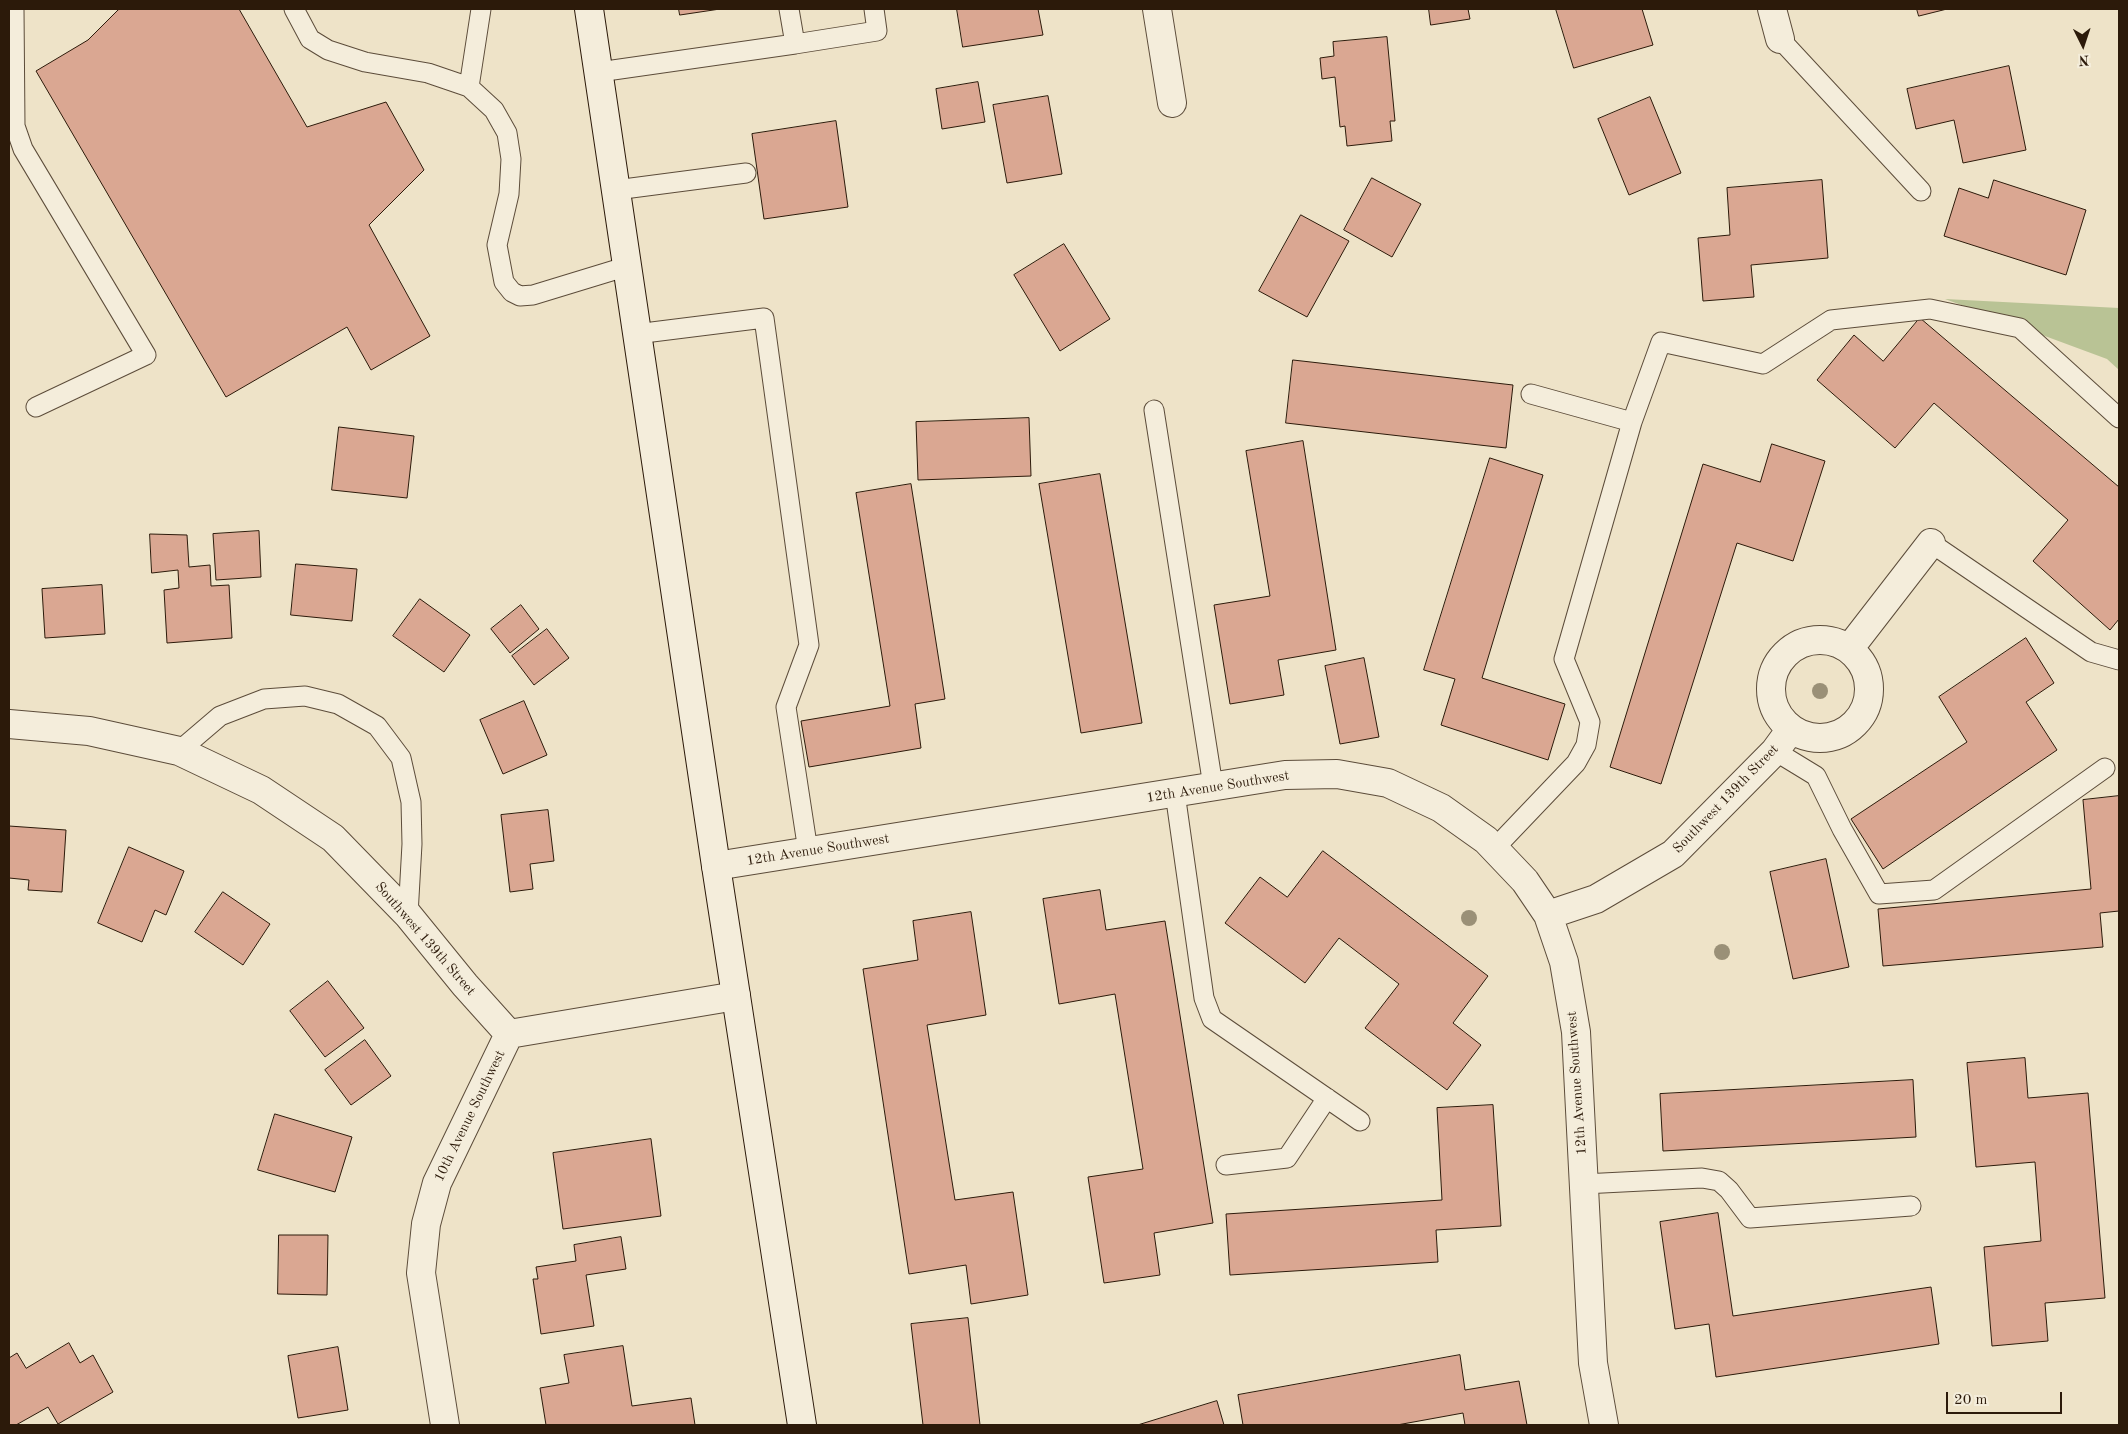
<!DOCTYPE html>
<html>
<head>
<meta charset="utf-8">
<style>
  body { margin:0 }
  #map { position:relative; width:2128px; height:1434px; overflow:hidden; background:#eee3c8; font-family:"Old Standard TT",serif }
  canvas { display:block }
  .frame { position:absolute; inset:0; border:10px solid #2c1a0a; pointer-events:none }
  .north { position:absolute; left:2058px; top:20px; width:50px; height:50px; -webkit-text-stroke:4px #f4eddb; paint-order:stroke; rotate:176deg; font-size:14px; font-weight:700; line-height:20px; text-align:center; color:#2c1a0a }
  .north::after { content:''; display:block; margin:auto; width:18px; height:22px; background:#2c1a0a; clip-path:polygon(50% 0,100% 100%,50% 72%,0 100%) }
  .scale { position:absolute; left:1946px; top:1392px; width:116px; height:22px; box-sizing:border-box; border:2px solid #2c1a0a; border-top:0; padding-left:6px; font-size:15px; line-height:18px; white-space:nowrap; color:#2c1a0a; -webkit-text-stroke:4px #f4eddb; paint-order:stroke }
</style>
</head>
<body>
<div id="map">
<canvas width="2128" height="1434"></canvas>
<div class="frame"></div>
<div class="north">N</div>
<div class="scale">20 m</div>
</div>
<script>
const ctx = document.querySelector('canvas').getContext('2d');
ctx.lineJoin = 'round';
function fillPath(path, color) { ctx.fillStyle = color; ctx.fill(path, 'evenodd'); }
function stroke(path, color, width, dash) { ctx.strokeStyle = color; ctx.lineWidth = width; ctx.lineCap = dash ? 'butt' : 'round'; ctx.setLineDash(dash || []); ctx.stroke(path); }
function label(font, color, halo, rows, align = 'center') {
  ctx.font = font + ' "Old Standard TT",serif'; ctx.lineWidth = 5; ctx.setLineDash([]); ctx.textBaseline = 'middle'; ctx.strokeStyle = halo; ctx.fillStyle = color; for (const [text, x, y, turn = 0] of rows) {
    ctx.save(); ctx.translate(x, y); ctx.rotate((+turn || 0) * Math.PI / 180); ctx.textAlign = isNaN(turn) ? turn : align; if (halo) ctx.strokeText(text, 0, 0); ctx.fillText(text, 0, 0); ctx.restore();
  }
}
fillPath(new Path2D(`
  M1945,299L2119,308V370L2107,359Z`), '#b9c395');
const building = new Path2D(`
  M122,9H239L307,127L386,102L424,170L369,225L430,336L371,370L347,327L226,397L36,71L88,40L118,10Z
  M679,9H720L680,15Z
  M957,9H1038L1043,35L963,47Z
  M1429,9H1468L1470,19L1431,25Z
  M1556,9H1642L1653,45L1574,68Z
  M1917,9H1947L1919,16Z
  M1387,37L1395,121H1390L1392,141L1347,146L1345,126L1340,127L1335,77L1322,79L1320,58L1334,56L1333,42Z
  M2009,66L2026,150L1963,163L1954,120L1916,129L1907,89Z
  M978,82L985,122L942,129L936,89Z
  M1048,96L1062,174L1007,183L993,105Z
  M1650,97L1681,173L1629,195L1598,119Z
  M836,121L848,207L764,219L752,134Z
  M1372,178L1421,204L1392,257L1344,230Z
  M1822,180L1828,258L1751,265L1754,297L1703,301L1698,238L1730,235L1727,188Z
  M1994,180L2086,210L2066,275L1944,236L1959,188L1988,198Z
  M1301,215L1349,241L1307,317L1259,291Z
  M1064,244L1110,319L1060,351L1014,275Z
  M1920,318L2119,487V619L2110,630L2033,561L2068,520L1934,403L1895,448L1817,380L1854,335L1883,361Z
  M1293,360L1513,385L1506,448L1286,423Z
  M1029,418L1031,476L918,480L916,422Z
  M339,427L414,436L407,498L332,490Z
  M1303,441L1336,650L1278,660L1284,695L1230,704L1214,605L1270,596L1246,451Z
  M1772,444L1825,461L1793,561L1737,543L1661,784L1610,767L1703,464L1760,482Z
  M1490,458L1543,475L1482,678L1565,704L1548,760L1441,725L1455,679L1424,670Z
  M1100,474L1142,723L1081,733L1039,484Z
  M911,484L945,699L915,704L921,748L809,767L801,721L890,706L856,493Z
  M259,531L261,577L216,580L213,534Z
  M150,534L187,535L189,567L210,565L211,586L229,585L232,638L167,643L164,590L179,588L178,570L152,573Z
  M296,564L357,569L352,621L291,615Z
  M102,585L105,634L45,638L42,589Z
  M420,599L470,635L444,672L393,636Z
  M521,605L539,629L510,653L491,629Z
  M547,629L569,658L534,685L512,656Z
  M2026,638L2054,683L2026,702L2057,750L1883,869L1851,819L1967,742L1939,697Z
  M1364,658L1379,737L1340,744L1325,666Z
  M524,701L547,755L503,774L480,720Z
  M2119,796V911L2100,913L2103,947L1883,966L1878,909L2091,889L2083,800Z
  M548,810L554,861L530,864L533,889L510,892L501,815Z
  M9,826L66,830L62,892L28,890L29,880L9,878Z
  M129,847L184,871L166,915L155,910L142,942L98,923Z
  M1323,851L1488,976L1453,1023L1481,1045L1447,1090L1365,1028L1399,984L1339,938L1305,983L1225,923L1260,877L1287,897Z
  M1826,859L1849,967L1793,979L1770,872Z
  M1100,890L1106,930L1165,921L1213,1223L1154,1233L1160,1275L1104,1283L1088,1177L1143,1169L1115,994L1059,1004L1043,899Z
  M223,892L270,924L243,965L195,932Z
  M971,912L986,1015L927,1025L955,1200L1013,1192L1028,1295L971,1304L966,1265L909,1274L863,969L918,960L913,921Z
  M328,981L364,1028L325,1057L290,1011Z
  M365,1040L391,1076L351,1105L325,1070Z
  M2025,1058L2028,1098L2088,1093L2105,1298L2045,1303L2048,1341L1992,1346L1984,1247L2041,1241L2035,1162L1976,1167L1967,1063Z
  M1913,1080L1916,1137L1663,1151L1660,1094Z
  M1493,1105L1501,1226L1436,1230L1438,1262L1230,1275L1226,1214L1442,1200L1437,1108Z
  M275,1114L352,1137L335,1192L258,1170Z
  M651,1139L661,1216L563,1229L553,1153Z
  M1718,1213L1733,1316L1931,1287L1939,1344L1716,1377L1709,1324L1675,1329L1660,1222Z
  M279,1235H328L327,1295L278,1294Z
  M621,1237L626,1269L586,1275L594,1326L541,1334L533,1279H538L536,1267L576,1261L574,1245Z
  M968,1318L980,1425H923L911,1324Z
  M69,1343L80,1363L93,1355L113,1392L58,1424L48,1407L16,1425H9V1358L17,1353L26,1368Z
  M623,1346L632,1406L691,1398L695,1425H546L540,1388L569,1383L564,1355Z
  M338,1347L348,1410L298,1418L288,1356Z
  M1460,1355L1465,1390L1519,1381L1527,1425H1465L1463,1413L1397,1425H1243L1238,1395Z
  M1217,1401L1224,1425H1138Z`);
fillPath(building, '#daa792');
stroke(building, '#2c1a0a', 1);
const lane = new Path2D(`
  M14,9L15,126L23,149L146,355L36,407
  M294,9L310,39L328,50L365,62L428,73L469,87L494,110L507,133L511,159L509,194L497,245L504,282L512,292L520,296L533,295L628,266
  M789,9L795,44L877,31L874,9
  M1780,39L1921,191
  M599,72L795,44
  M469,87L481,9
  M616,190L746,173
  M636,334L764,318L809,645L786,707L808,851
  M1154,410L1213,786
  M1632,422L1661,342L1763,364L1831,320L1930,309L2020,328L2119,418
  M1931,543L2091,652L2119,660
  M179,751L220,716L264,699L305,696L338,704L377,726L401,758L411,802L412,844L408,915
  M1775,751L1816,776L1842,829L1879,894L1934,890L2105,768
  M1175,793L1204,998L1212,1019L1360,1121
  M1494,849L1576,763L1586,745L1590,722L1564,659L1632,422L1531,394
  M1226,1165L1287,1158L1327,1098
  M1583,1184L1702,1178L1719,1181L1729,1190L1750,1218L1911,1206`);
const street = new Path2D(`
  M1157,9L1172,103
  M1772,9L1780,39
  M1771 689a49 49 0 1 1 98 0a49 49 0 1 1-98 0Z
  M1849,649L1931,543
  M9,724L89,731L179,751L261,790L333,838L408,915L465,985L509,1034
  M716,866L1285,775L1337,774L1388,783L1441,808L1486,840L1525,881L1548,915L1564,962L1576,1032L1593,1363L1604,1425
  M1548,915L1596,899L1673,854L1775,751L1791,729
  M445,1425L421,1273L426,1224L437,1183L509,1034L736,996`);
const secondary = new Path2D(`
  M589,9L716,866L802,1425`);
stroke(lane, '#5c4c3a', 21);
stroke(street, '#5c4c3a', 30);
stroke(secondary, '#2c1a0a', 30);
stroke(lane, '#f4eddb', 19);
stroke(street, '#f4eddb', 28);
stroke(secondary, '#f4eddb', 28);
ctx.fillStyle = '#9a9077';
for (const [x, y] of [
  [1820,691],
  [1469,918],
  [1722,952]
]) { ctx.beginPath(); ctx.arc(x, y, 8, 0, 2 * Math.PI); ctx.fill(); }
label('14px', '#2c1a0a', '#f4eddb', [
  ["12th Avenue Southwest",1218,787,-9],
  ["Southwest 139th Street",1726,799,-46],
  ["12th Avenue Southwest",818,850,-9],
  ["Southwest 139th Street",425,939,49],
  ["12th Avenue Southwest",1577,1083,-94],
  ["10th Avenue Southwest",470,1116,-64]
]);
</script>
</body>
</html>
